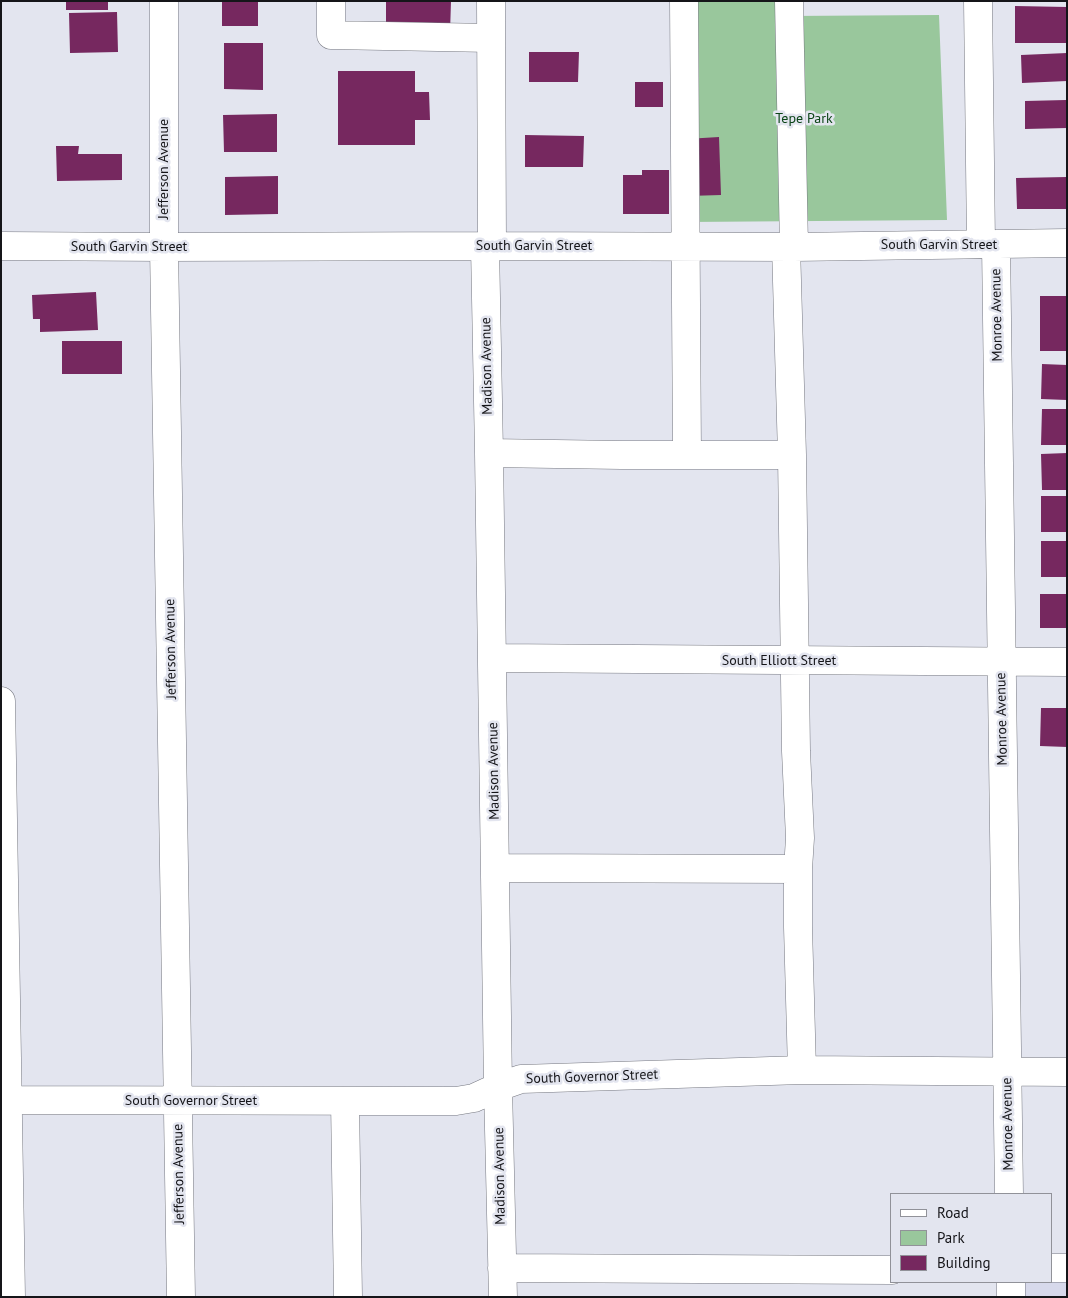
<!DOCTYPE html>
<html>
<head>
<meta charset="utf-8">
<style>
  body { margin:0 }
  #map { position:relative; width:1068px; height:1298px; overflow:hidden; background:#e3e5ef; font-family:"PT Sans",sans-serif }
  canvas { display:block }
  .frame { position:absolute; inset:0; border:2px solid #151519; pointer-events:none }
  .legend { position:absolute; left:890px; top:1193px; width:162px; height:90px; box-sizing:border-box; background:#e3e5ef; border:1px solid #919299; margin:0; padding:6px 9px; list-style:none; font-size:15px; color:#151519 }
  .legend li { display:flex; align-items:center; gap:10px; height:25px }
  .legend b { width:25px; border:1px solid #919299 }
</style>
</head>
<body>
<div id="map">
<canvas width="1068" height="1298"></canvas>
<div class="frame"></div>
<ul class="legend">
<li><b style="height:6px;background:#fff"></b>Road</li>
<li><b style="height:14px;background:#99c79c"></b>Park</li>
<li><b style="height:14px;background:#76285f"></b>Building</li>
</ul>
</div>
<script>
const ctx = document.querySelector('canvas').getContext('2d');
ctx.lineJoin = 'round';
function fillPath(path, color) { ctx.fillStyle = color; ctx.fill(path, 'evenodd'); }
function stroke(path, color, width, dash) { ctx.strokeStyle = color; ctx.lineWidth = width; ctx.lineCap = dash ? 'butt' : 'round'; ctx.setLineDash(dash || []); ctx.stroke(path); }
function label(font, color, halo, rows, align = 'center') {
  ctx.font = font + ' "PT Sans",sans-serif'; ctx.lineWidth = 5; ctx.setLineDash([]); ctx.textBaseline = 'middle'; ctx.strokeStyle = halo; ctx.fillStyle = color; for (const [text, x, y, turn = 0] of rows) {
    ctx.save(); ctx.translate(x, y); ctx.rotate((+turn || 0) * Math.PI / 180); ctx.textAlign = isNaN(turn) ? turn : align; if (halo) ctx.strokeText(text, 0, 0); ctx.fillText(text, 0, 0); ctx.restore();
  }
}
fillPath(new Path2D(`
  M1052,1265H1067V1297H1011V1282H1052Z`), '#d7d9eb');
fillPath(new Path2D(`
  M685,1H787L788,16L939,15L947,220L687,222Z`), '#99c79c');
fillPath(new Path2D(`
  M66,1H108V10H66Z
  M222,1H258V26H222Z
  M386,1H451L450,33H386Z
  M1015,6L1067,7V43H1015Z
  M117,12L118,52L70,53L69,13Z
  M224,43H263V90L224,89Z
  M529,52H579L578,82H529Z
  M1067,53V81L1022,83L1021,55Z
  M338,71H415V92H429L430,120H415V145H338Z
  M635,82H663V107H635Z
  M1066,100L1067,128L1025,129V101Z
  M277,114V152H224L223,115Z
  M525,135L584,136L583,167H525Z
  M719,137L721,195L688,196L686,139Z
  M56,146H79L78,154H122V180L57,181Z
  M642,170H669V214H623V175H642Z
  M278,176V214L225,215V177Z
  M1067,177V209H1017L1016,178Z
  M96,292L98,330L40,332V319H33L32,295Z
  M1040,296H1067V351H1040Z
  M62,341H122V374H62Z
  M1042,364L1067,365V400L1041,399Z
  M1042,409H1067V445H1041Z
  M1067,453V490H1042L1041,454Z
  M1041,496H1067V532H1041Z
  M1041,541H1067V577H1041Z
  M1040,594H1067V628H1040Z
  M1041,708H1067V747L1040,746Z`), '#76285f');
const minor = new Path2D(`
  M164,1V247L181,1297
  M331,1V35L491,38
  M491,1L492,246
  M684,1L687,454
  M789,1L794,247
  M978,1L981,244
  M996,245L1009,1194
  M1,246L164,247L492,246L794,247L1067,243
  M485,246L489,453L498,1087L503,1297
  M786,246L792,455L796,751L800,838L798,869V927L802,1070
  M489,453L622,455H792
  M492,658L1067,662
  M1,701L11,1297
  M495,868L798,869
  M1,1100L456,1101L474,1098L498,1087L521,1079L802,1070L1067,1072
  M345,1101L348,1297
  M502,1268L892,1270
  M1052,1268H1067
  M1011,1282V1297`);
stroke(minor, '#767881', 29);
stroke(minor, '#fff', 28);
label('14px', '#0c4518', '#e3e5ef', [
  ["Tepe Park",804,119]
]);
label('14px', '#151519', '#e3e5ef', [
  ["Jefferson Avenue",164,169,-90],
  ["South Garvin Street",939,245],
  ["South Garvin Street",534,246],
  ["South Garvin Street",129,247],
  ["Monroe Avenue",997,315,-91],
  ["Madison Avenue",487,366,-91],
  ["Jefferson Avenue",171,649,-91],
  ["South Elliott Street",779,661],
  ["Monroe Avenue",1002,719,-91],
  ["Madison Avenue",494,771,-91],
  ["South Governor Street",592,1077,-2],
  ["South Governor Street",191,1101],
  ["Monroe Avenue",1008,1124,-91],
  ["Jefferson Avenue",179,1174,-91],
  ["Madison Avenue",500,1176,-91]
]);
</script>
</body>
</html>
